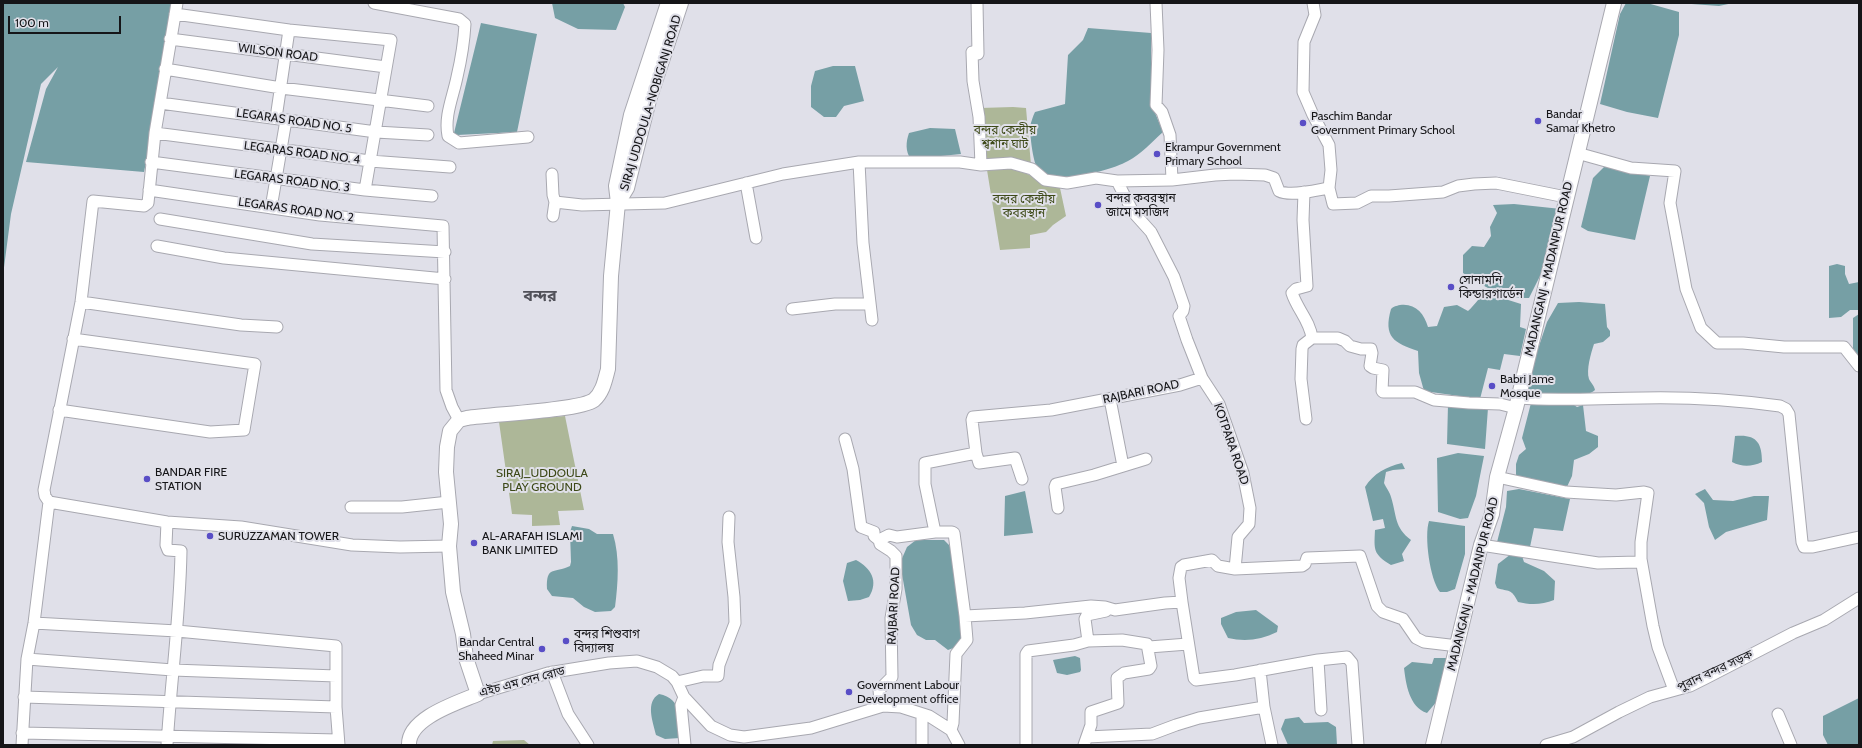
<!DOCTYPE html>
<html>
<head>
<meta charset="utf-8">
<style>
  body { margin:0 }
  #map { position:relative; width:1862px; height:748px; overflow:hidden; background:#e0e0e9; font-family:Cabin,sans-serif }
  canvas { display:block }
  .frame { position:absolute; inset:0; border:4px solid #151518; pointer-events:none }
  .scale { position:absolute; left:8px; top:16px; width:113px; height:18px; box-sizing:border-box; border:2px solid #151518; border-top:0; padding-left:5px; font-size:12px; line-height:14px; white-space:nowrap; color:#151518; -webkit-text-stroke:3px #e0e0e9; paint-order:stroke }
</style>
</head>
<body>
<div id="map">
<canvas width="1862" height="748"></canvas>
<div class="frame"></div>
<div class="scale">100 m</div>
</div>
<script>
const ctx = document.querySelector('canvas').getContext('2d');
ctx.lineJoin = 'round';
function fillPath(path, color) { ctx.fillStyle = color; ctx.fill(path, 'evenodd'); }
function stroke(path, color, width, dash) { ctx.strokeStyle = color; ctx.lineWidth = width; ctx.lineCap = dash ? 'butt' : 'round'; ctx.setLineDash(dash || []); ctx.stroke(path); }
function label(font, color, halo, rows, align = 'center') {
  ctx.font = font + ' Cabin,"Noto Sans Bengali",sans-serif'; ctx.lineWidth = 4; ctx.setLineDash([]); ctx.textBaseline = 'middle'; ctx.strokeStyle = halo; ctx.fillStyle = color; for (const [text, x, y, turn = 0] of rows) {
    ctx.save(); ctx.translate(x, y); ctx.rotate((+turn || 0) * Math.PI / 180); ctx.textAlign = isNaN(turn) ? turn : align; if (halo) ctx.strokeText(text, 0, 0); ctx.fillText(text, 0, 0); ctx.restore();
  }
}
fillPath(new Path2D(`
  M1013,107L1026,108L1031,165L982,160L980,108Z
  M1014,167C1030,175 1042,183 1060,188L1066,216L1053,225L1046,232L1030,235V248L1000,250L987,170Z
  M565,416L584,510L558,511L560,525L532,526V515L512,514L499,422Z
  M524,740L530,745H492L493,741Z`), '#adb798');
fillPath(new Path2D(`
  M3,3H178L144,172L26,162L46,89L58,67L41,84L11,214L3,275Z
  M552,3H623L625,7L616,30L578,29L555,18Z
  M1626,3H1647L1679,12V35L1658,118L1627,112L1600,104L1620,14Z
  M1678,3H1733L1719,6Z
  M481,23L537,34L517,132L457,135L454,133Z
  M1088,28L1151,33V103L1163,132C1152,142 1141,154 1128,161C1110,171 1057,185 1039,171C1033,165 1030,135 1030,127C1031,122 1033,116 1035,112L1065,104L1068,55L1083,40Z
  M833,66H855L864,101L844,106L836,117H824L811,107V86L815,71Z
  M930,128L955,129L961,154L911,159C905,152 906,141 909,133Z
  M1606,165L1650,176L1635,240L1588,231L1581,227L1593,178Z
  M1514,204L1561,209L1544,268L1529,298C1504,299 1483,286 1463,273V255L1472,246L1484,247L1491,236L1490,227L1497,213L1493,205Z
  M1837,264L1845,266V274L1849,284L1859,282V310H1850L1841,317L1829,318V266Z
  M1486,293L1521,304L1520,327L1526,329L1520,356L1504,354L1500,370L1488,368L1480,399L1424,391L1419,373L1418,351C1394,343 1383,337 1391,309C1394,306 1396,306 1400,305C1415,303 1424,313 1428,327L1437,326L1444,307L1457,305L1468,311C1475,305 1478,298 1486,293Z
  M1579,302L1605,304L1607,327L1610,331V336L1603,342L1594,344C1591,353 1586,370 1589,379C1591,383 1594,385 1595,390C1585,400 1550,394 1535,394L1528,391L1534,361L1547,322L1558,303Z
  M1859,314V362L1853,354V318Z
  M1531,403L1574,405L1577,407L1583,405L1586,431L1598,436V447L1589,454L1574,460L1572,476L1566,489L1516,476V464L1519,455L1526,449L1522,438Z
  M1448,405L1488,408L1485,449L1447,444Z
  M1735,436C1756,434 1762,442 1762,462C1751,467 1742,467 1732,462Z
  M1458,453L1484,456L1476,496L1468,518L1460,519L1438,512L1437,458Z
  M1402,463L1405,469L1393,470L1386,472L1384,483C1386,488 1390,492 1391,497C1397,516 1394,527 1411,540L1402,554L1404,561L1391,565C1373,554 1374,550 1375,530L1385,528L1383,519L1373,521L1365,487C1374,473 1386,467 1402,463Z
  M1519,489L1570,499L1563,531L1534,528L1530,547L1496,546L1506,507L1507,491Z
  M1705,489L1713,500L1733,501L1754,496H1769L1767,520L1726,532L1715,540L1709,527L1704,503L1695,494Z
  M1025,491L1033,533L1004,536L1005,496Z
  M1429,521L1465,526V554L1455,589L1447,592H1440C1430,580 1424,536 1429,521Z
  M572,526L589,529L597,534H613C620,557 618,583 615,607L611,611L595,612L584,607L573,598L552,596L547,589C546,565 554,574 570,566L571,562L570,532Z
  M916,540H944L949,545L954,556L962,641L956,647L948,650L935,640H926L917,635L911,625L900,563L907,547Z
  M1511,554L1522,556L1524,562L1544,571L1555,581L1554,600C1542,605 1530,605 1518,602C1511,588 1509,592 1497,588L1495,583L1498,564Z
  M856,560C871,568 879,581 869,597L860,600L848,601L843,581L847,563Z
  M1256,610L1278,626L1277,632C1261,640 1245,642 1228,638L1221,624V618L1236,612Z
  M1075,656L1080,658L1081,670L1080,672L1067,675L1057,673L1053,660Z
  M1434,658H1449L1438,700L1427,713C1409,707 1406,684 1404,668L1412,662L1432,664Z
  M659,694C683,699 679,719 680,738L665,739L656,735C653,722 645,702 659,694Z
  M1859,698V745H1828L1823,735V716Z
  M1299,717L1304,723L1328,722L1336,727L1337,745H1288L1281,729L1285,719Z`), '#769fa5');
const minor = new Path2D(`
  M177,3L155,133L148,203L144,206L93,201L81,302L44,490L45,496L49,502L167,522L241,527L352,545L400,547L449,546
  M374,3L459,19L465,24C464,42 461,60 457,77C453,97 444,116 448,136L459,143L528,137
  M977,3L978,54L972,52L973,81L979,117L981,165
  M1156,3L1158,50L1156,105L1162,112L1170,135L1172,180
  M1313,3L1315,15L1304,42L1303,92L1313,115L1329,145L1331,170L1329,188
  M175,14L289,30L391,40L365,190
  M170,39L386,67
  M165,69L281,88L428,106
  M160,103L376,132L428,135
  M276,118L289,30
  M155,133L370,161L450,167
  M1577,153L1631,168L1675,171L1670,203L1686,289L1701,328L1717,343H1743L1784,347H1844L1859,366
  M151,162L365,190L432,196
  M859,162L863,243L872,320
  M552,174L553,195L555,202L582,205L665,203L783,174L859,162H960L981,165L1011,163L1032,169L1045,180L1067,183L1096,178L1117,181L1172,180L1215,175L1235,174L1265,175L1274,178L1279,191C1290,197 1317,190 1329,188L1333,204L1357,203L1371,196H1389L1443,192L1458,186L1474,184L1496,183L1566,197
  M1117,181L1133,212L1151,232L1174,277L1184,306L1183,311L1179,316L1187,340L1202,378L1219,404L1243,473L1250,508L1249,524L1238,537L1235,569L1302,566L1305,564L1307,558L1360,556L1377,606L1383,612L1403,619L1416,638L1424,642L1458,646
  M746,183L756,238
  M149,190L320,215L443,226L446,390L452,407L459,420
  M1304,192L1303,220L1307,286L1296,289L1292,293C1297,309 1310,321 1312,338H1338L1345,341L1350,346L1361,349H1371L1372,353L1370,366L1373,368L1383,370L1382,391L1383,392H1415L1434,400L1469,403L1500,404L1516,408
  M271,208L286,120
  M553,216L555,202
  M160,219L312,244L445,252
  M157,246L224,258L445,279
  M81,302L241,325L277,327
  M792,309L835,304H870
  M1518,398C1560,401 1601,398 1643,398C1689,397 1735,400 1780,406L1786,409L1789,414L1802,542L1804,547H1813L1859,537
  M1110,399L1123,466
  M59,410L210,432L244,430L255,364L73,339
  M1306,419L1301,379L1302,349L1303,345L1312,338
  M845,439L853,469L861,527L874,532V536L879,540
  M976,453L972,420L973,417L1051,410L1180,385L1202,378
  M1497,477L1566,492L1616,495L1644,492L1648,493L1641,542V559L1653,626L1658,647L1674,690
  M351,507H402L449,502
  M1058,508L1055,487L1056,484L1094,475L1146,459
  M935,532H952L954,533L965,616
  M1481,545L1598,563L1638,562L1641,559
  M1182,602L1179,578L1181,567L1184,565L1212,560L1218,566L1235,569
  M34,623L177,631L336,646V707L339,745
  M1149,647L1188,644
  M27,659L173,670L336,676
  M1318,660L1321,710
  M1260,670L1264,707L1272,745
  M552,672L568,714L588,745
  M677,682L703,676H718L719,665L735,623L734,597L728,542L729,517
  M478,694L548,673L609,663L637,661L657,667L672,676L677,682L684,697L711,726L730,735L744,737L811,728L883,706L901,707L929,716L951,730L959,745
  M24,697L336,707
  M684,697L681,705L685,745
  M883,706L880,701L879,690L892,677L891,618L896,589V556L891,551L880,544L879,540L889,535L897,537L935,532L925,484V463L976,453L979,463L1015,458L1022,479
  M1778,714L1791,745
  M951,730L953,723L956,654L967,640L965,616L1025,613L1091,606L1105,607L1115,610L1165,603L1182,602L1194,678L1196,680L1235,675L1318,660L1347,657L1352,663L1358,745
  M22,733L338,740
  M1087,737L1152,734L1176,725L1199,718L1264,707
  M22,745L27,659L34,623L49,502
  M167,745C171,680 180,616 181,551L168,550L166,545L167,522
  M922,745V714
  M1026,745V654L1028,651L1074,645L1088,641L1085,619L1087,615L1106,611
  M1084,745L1091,725V712L1118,703L1117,678L1124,673L1149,669L1151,666L1147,644L1122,640L1088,641
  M1546,745L1573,737L1619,712L1650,697L1690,686L1706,678L1793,633L1824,620L1859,598`);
const major = new Path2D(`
  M618,203L627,188L649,100L681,3
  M409,745C408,718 457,703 478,694L466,658L463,634L453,592L449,546L451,524L446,472L447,447L450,431L459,420L467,418C491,414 579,411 594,400C603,392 605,380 608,369L611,276L618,203L616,186L631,115L668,3
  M1433,745L1481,545L1492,514L1497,477L1516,408L1614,3`);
stroke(minor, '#a8a8b0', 13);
stroke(major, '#a8a8b0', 16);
stroke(minor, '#fff', 11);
stroke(major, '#fff', 14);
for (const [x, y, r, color] of [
  [1538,121,4,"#594ec6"],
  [1303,123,4,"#594ec6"],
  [1157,154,4,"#594ec6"],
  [1098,205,4,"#594ec6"],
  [1451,287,4,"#594ec6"],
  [1492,386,4,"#594ec6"],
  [147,479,4,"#594ec6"],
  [210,536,4,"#594ec6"],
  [474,543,4,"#594ec6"],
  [566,641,4,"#594ec6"],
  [542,649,4,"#594ec6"],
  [849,692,4,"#594ec6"]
]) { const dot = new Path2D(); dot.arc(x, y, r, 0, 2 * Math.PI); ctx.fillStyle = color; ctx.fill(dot); stroke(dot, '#e0e0e9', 1.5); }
label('12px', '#151518', '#e0e0e9', [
  ["WILSON ROAD",278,53,7],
  ["SIRAJ UDDOULA-NOBIGANJ ROAD",651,103,-73],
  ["LEGARAS ROAD NO. 5",294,121,8],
  ["LEGARAS ROAD NO. 4",302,153,7],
  ["LEGARAS ROAD NO. 3",292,181,7],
  ["LEGARAS ROAD NO. 2",296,210,8],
  ["MADANGANJ - MADANPUR ROAD",1549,269,-77],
  ["RAJBARI ROAD",1141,392,-12],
  ["KOTPARA ROAD",1231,444,71],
  ["MADANGANJ - MADANPUR ROAD",1473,584,-76],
  ["RAJBARI ROAD",894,606,-87],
  ["পুরান বন্দর সড়ক",1715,671,-25],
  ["এইচ এম সেন রোড",522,682,-15]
]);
label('12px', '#151518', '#e0e0e9', [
  ["Bandar",1546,114],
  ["Samar Khetro",1546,128],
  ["Paschim Bandar",1311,116],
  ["Government Primary School",1311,130],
  ["Ekrampur Government",1165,147],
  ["Primary School",1165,161],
  ["বন্দর কবরস্থান",1106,198],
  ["জামে মসজিদ",1106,212],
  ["সোনামনি",1459,280],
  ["কিন্ডারগার্ডেন",1459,294],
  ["Babri Jame",1500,379],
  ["Mosque",1500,393],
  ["BANDAR FIRE",155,472],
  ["STATION",155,486],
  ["SURUZZAMAN TOWER",218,536],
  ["AL-ARAFAH ISLAMI",482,536],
  ["BANK LIMITED",482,550],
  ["বন্দর শিশুবাগ",574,634],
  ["বিদ্যালয়",574,648],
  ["Bandar Central",534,642,"right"],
  ["Shaheed Minar",534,656,"right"],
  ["Government Labour",857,685],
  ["Development office",857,699]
], 'left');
label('12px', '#3d4917', '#e0e0e9', [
  ["বন্দর কেন্দ্রীয়",1005,130],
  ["শ্বশান ঘাট",1005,144],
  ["বন্দর কেন্দ্রীয়",1024,199],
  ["কবরস্থান",1024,213],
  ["SIRAJ_UDDOULA",542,473],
  ["PLAY GROUND",542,487]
]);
label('bold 16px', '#515159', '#e0e0e9', [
  ["বন্দর",540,296]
]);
</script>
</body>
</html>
